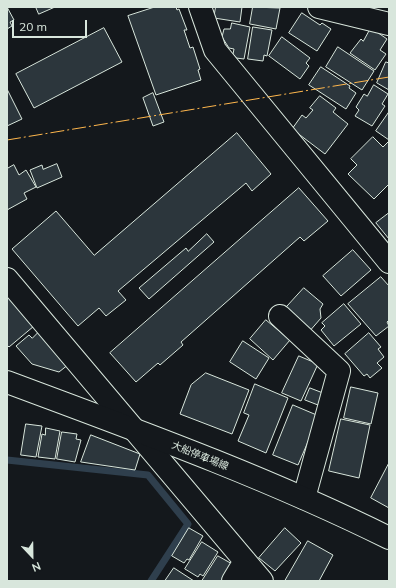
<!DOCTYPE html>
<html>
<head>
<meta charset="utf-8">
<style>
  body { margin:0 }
  #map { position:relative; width:396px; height:588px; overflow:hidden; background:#14181c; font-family:Mulish,sans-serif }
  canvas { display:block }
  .frame { position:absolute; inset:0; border:8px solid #d8e6dc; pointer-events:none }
  .north { position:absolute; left:12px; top:536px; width:40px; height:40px; -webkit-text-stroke:3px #14181c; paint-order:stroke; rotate:158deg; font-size:11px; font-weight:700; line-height:16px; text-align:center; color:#d8e6dc }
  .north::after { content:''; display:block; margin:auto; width:14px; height:18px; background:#d8e6dc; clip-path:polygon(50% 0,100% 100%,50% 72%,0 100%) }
  .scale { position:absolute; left:12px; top:20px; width:75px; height:18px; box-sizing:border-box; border:2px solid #d8e6dc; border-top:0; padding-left:5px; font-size:12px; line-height:14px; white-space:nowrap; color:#d8e6dc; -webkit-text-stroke:3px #14181c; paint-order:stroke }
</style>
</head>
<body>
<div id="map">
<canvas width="396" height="588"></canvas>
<div class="frame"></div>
<div class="north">N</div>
<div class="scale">20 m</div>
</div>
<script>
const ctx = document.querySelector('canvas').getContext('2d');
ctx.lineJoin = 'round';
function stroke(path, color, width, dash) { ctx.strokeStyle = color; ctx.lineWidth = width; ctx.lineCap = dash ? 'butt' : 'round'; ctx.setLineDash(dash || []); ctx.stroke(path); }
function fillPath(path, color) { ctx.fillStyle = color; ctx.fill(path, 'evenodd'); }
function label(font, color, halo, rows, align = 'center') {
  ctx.font = font + ' Mulish,"Noto Sans JP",sans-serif'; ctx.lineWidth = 3; ctx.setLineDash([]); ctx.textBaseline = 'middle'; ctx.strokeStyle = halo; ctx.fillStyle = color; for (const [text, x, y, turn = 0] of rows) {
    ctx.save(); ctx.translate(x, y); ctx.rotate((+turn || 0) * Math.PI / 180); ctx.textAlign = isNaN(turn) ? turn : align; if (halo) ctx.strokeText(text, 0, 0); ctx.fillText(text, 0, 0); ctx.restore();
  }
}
stroke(new Path2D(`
  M7,460L148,475L188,524L151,581`), '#2f3f4d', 7);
const building = new Path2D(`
  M7,7L14,20L10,22L12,26L7,29Z
  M36,7H55L39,14Z
  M155,7H176L177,10L179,9L187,30H184L190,48L193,47L200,69L198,70L201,80L156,95L128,16Z
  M216,7H242L240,22L214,18Z
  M253,7L280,8L276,29L250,24Z
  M302,13L320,25L322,23L331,29L317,51L289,33Z
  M232,23L250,27L244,59L236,58L233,54L234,49L229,48L222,37L224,29H230Z
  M253,27L272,30L267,56L264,55L263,61L248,59Z
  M104,28L122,62L34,108L16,74Z
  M371,28L387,39L380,50L386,54L375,70L350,53L361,39L363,41Z
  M282,37L310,58L306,63L309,66L300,79L269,56Z
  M338,47L374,71L362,90L326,67Z
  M386,62L389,63V90L377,83Z
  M321,67L350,86L349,88L356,93L346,109L309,85Z
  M374,85L388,94L382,104L385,106L372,126L355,116L359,110L356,107L364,94L367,96Z
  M7,89L22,119L7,126Z
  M153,93L164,122L153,126L143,98Z
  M320,96L336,108L333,112L348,124L325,154L292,129L302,115L306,118L313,110L310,108Z
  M389,112V140L376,131Z
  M237,133L271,174L252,191L246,183L118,291L126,300L106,316L99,308L78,326L12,249L56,211L94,255Z
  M373,137L383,147L389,141V184L374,199L348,174L357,165L351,159Z
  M57,164L62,177L37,188L30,170L42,165L43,169Z
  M14,165L19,175L26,170L36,187L24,193L27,199L7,210V169Z
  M299,188L328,221L304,241L300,237L181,342L183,345L160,365L158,363L136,382L110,353Z
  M389,213V239L376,223Z
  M207,234L214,242L149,299L139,288L186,248L188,251Z
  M353,250L371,270L341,296L323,276Z
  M381,277L389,286V320L387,322L389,326L376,336L348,304Z
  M304,288L323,304L320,309L321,318L308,333L283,311Z
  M7,294L34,326L9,347L7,345Z
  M344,304L361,324L334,346L321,330L325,326L322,323Z
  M266,320L290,340L273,360L250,339Z
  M41,330L69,364L59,372L32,364L16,346L29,335L32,338Z
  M369,333L381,347L378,349L384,357L377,363L382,368L370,378L367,374L364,376L345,354Z
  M243,341L269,358L256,379L230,362Z
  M299,356L318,364L301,401L282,393Z
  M206,373L249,390L232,434L180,414L191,385Z
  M255,384L288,398L266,453L238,441L249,415L244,413Z
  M351,387L378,393L371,424L344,418Z
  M310,388L323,393L318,405L305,400Z
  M293,405L319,416L298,465L273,455Z
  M341,419L370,425L359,478L329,471Z
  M26,424L42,426L36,457L21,455Z
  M46,428L60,431L55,459L38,457L42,434L45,435Z
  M62,432L77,434L76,439L81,440L75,462L57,459Z
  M91,435L140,454L135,470L81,462Z
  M389,463V508L371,498Z
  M189,528L203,536L189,560L187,559L184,563L172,556Z
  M285,528L301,543L275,571L259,558Z
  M308,541L333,555L319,581H285Z
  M202,542L218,552L203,576L200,574L198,577L185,569Z
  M218,556L234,565L224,581H202Z
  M174,568L194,581H165Z`);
fillPath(building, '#2c363c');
stroke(building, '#d8e6dc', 1);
const minor = new Path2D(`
  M200,7L215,50L389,262
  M319,7L389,24
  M7,279L262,581
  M280,316L339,371L304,498
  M233,581L245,561`);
const major = new Path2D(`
  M7,382C136,430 266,477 389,538`);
stroke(minor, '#d8e6dc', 24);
stroke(major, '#d8e6dc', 24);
stroke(minor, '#14181c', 22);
stroke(major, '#14181c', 22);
stroke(new Path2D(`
  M7,140L389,77`), '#ffb74d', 1, [14, 3, 2, 3]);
label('10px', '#d8e6dc', '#14181c', [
  ["大船停車場線",200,456,22]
]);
</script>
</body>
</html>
